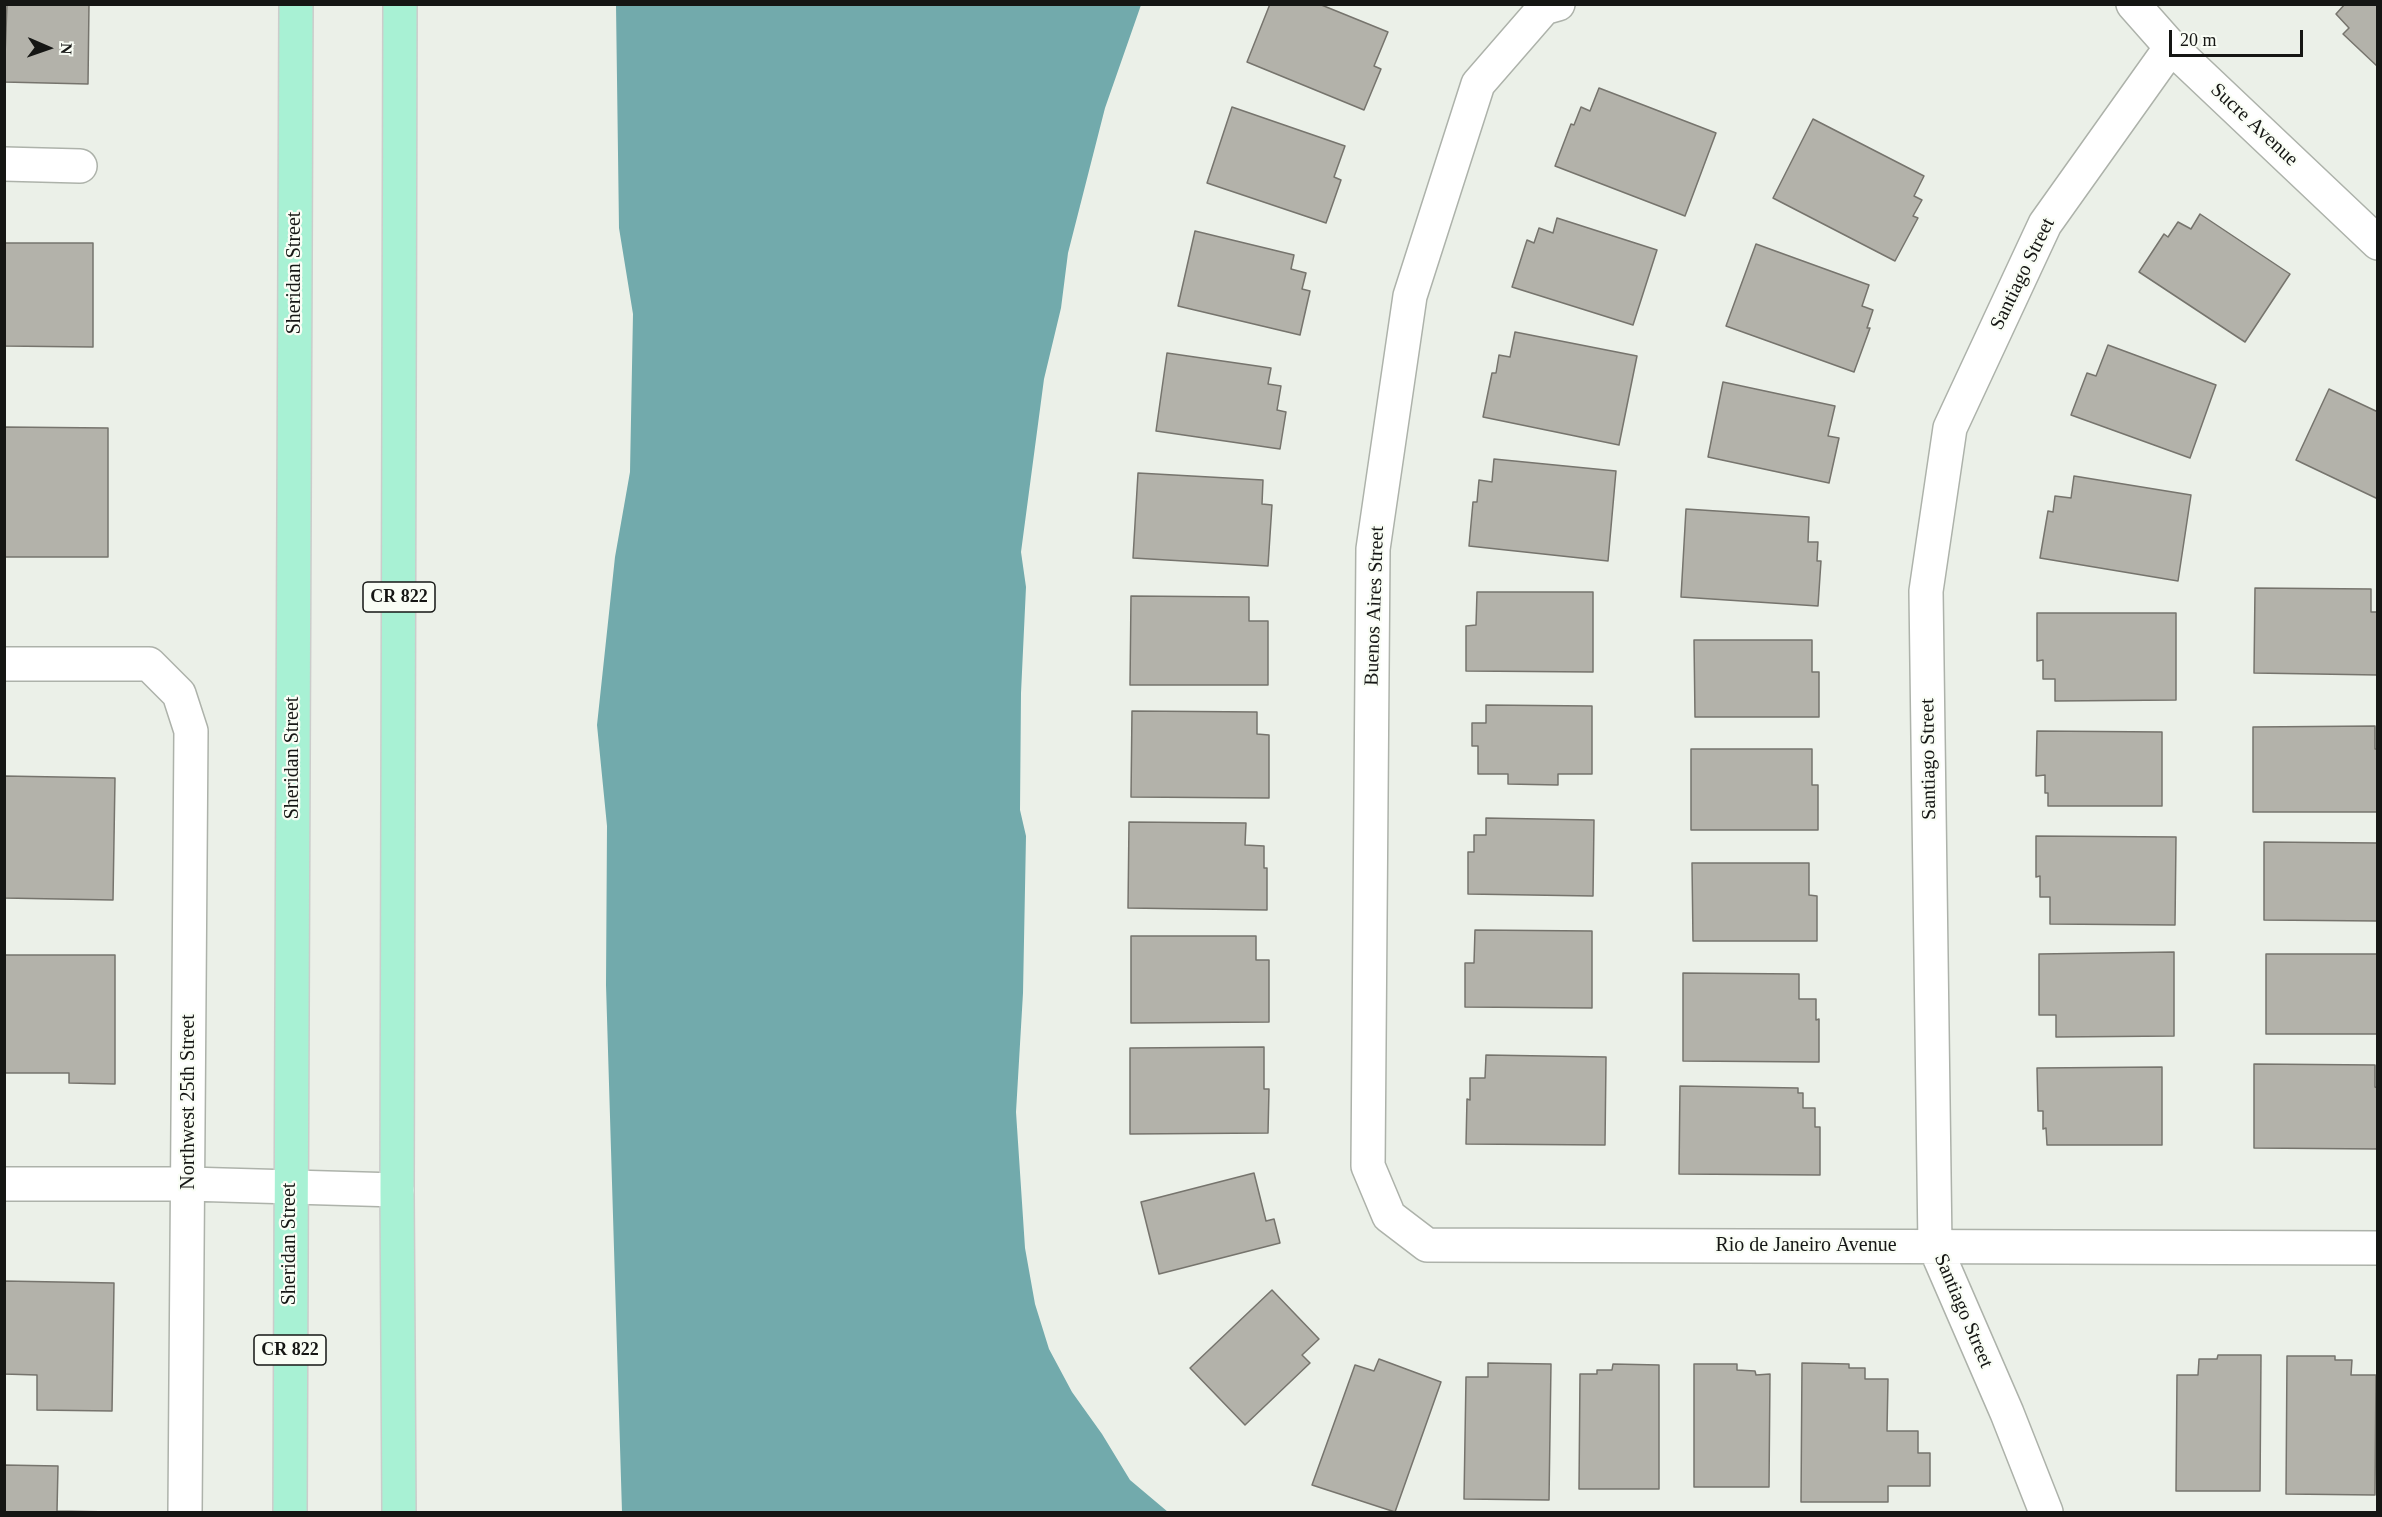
<!DOCTYPE html>
<html>
<head>
<meta charset="utf-8">
<style>
  body { margin:0 }
  #map { position:relative; width:2382px; height:1517px; overflow:hidden; background:#ebf0e8; font-family:"Times New Roman",serif }
  canvas { display:block }
  .frame { position:absolute; inset:0; border:6px solid #151614; pointer-events:none }
  .north { position:absolute; left:18px; top:18px; width:60px; height:60px; -webkit-text-stroke:4px #f9fdf5; paint-order:stroke; rotate:92deg; font-size:16px; font-weight:700; line-height:24px; text-align:center; color:#151614 }
  .north::after { content:''; display:block; margin:auto; width:21px; height:27px; background:#151614; clip-path:polygon(50% 0,100% 100%,50% 72%,0 100%) }
  .scale { position:absolute; left:2169px; top:30px; width:134px; height:27px; box-sizing:border-box; border:3px solid #151614; border-top:0; padding-left:8px; font-size:18px; line-height:21px; white-space:nowrap; color:#151614; -webkit-text-stroke:4px #f9fdf5; paint-order:stroke }
</style>
</head>
<body>
<div id="map">
<canvas width="2382" height="1517"></canvas>
<div class="frame"></div>
<div class="north">N</div>
<div class="scale">20 m</div>
</div>
<script>
const ctx = document.querySelector('canvas').getContext('2d');
ctx.lineJoin = 'round';
function fillPath(path, color) { ctx.fillStyle = color; ctx.fill(path, 'evenodd'); }
function stroke(path, color, width, dash) { ctx.strokeStyle = color; ctx.lineWidth = width; ctx.lineCap = dash ? 'butt' : 'round'; ctx.setLineDash(dash || []); ctx.stroke(path); }
function label(font, color, halo, rows, align = 'center') {
  ctx.font = font + ' "Times New Roman",serif'; ctx.lineWidth = 4.5; ctx.setLineDash([]); ctx.textBaseline = 'middle'; ctx.strokeStyle = halo; ctx.fillStyle = color; for (const [text, x, y, turn = 0] of rows) {
    ctx.save(); ctx.translate(x, y); ctx.rotate((+turn || 0) * Math.PI / 180); ctx.textAlign = isNaN(turn) ? turn : align; if (halo) ctx.strokeText(text, 0, 0); ctx.fillText(text, 0, 0); ctx.restore();
  }
}
fillPath(new Path2D(`
  M616,5H1141L1105,108L1068,253L1061,308L1044,379L1021,552L1026,587L1021,693L1020,810L1026,836L1023,993L1016,1112L1025,1248L1035,1304L1049,1349L1072,1392L1102,1434L1130,1480L1168,1512H622L606,985L607,826L597,725L615,557L630,472L633,314L619,228Z`), '#72aaac');
const building = new Path2D(`
  M7,4H89L88,84L4,82Z
  M1270,4H1319L1388,32L1374,66L1381,69L1364,110L1247,62Z
  M2345,4H2378V67L2343,34L2349,28L2336,14Z
  M1599,88L1716,133L1685,216L1555,166L1571,124L1574,125L1581,107L1590,111Z
  M1232,107L1345,146L1334,177L1341,180L1326,223L1207,183Z
  M1813,119L1924,176L1914,196L1922,200L1913,216L1918,218L1895,261L1773,198Z
  M2200,214L2290,274L2245,342L2139,272L2164,234L2168,237L2178,222L2191,229Z
  M1557,218L1657,250L1633,325L1512,287L1527,240L1534,243L1539,228L1553,233Z
  M1195,231L1294,255L1291,269L1306,273L1302,289L1310,291L1300,335L1178,306Z
  M4,243H93V347L4,346Z
  M1756,244L1869,285L1862,306L1873,310L1867,328H1870L1854,372L1726,326Z
  M1515,332L1637,356L1619,445L1483,417L1492,373H1496L1499,355L1510,357Z
  M2108,345L2216,385L2190,458L2071,415L2087,373L2096,376Z
  M1167,353L1271,368L1268,384L1281,386L1277,410L1286,412L1280,449L1156,431Z
  M1723,382L1835,406L1828,436L1839,438L1829,483L1708,457Z
  M2329,389L2378,412V499L2296,460Z
  M4,427L108,428V557H4Z
  M1494,459L1616,471L1608,561L1469,546L1473,502H1477L1479,480L1492,482Z
  M1138,473L1263,480L1262,504L1272,505L1268,566L1133,558Z
  M2074,476L2191,495L2178,581L2040,558L2048,511L2053,512L2055,496L2071,498Z
  M1686,509L1809,517L1808,542H1818L1817,561H1821L1818,606L1681,597Z
  M2255,588L2371,589V612H2378V675L2254,673Z
  M1477,592H1593V672L1466,671V626L1476,625Z
  M1131,596L1249,597V621H1268V685H1130Z
  M2037,613H2176V700L2055,701V679H2043V660L2037,661Z
  M1694,640H1812V672H1819V717H1695Z
  M1486,705L1592,706V774H1558V785L1508,784V774H1478V746H1472V723H1486Z
  M1132,711L1257,712V734L1269,735V798L1131,797Z
  M2375,726V749H2378V812H2253V727Z
  M2037,731L2162,732V806H2048V793H2045V775L2036,776Z
  M1691,749H1812V785H1818V830H1691Z
  M4,776L115,778L113,900L4,898Z
  M1486,818L1594,820L1593,896L1468,894V852H1474V835H1486Z
  M1129,822L1246,823L1245,845L1264,846V868H1267V910L1128,908Z
  M2036,836L2176,837L2175,925L2050,924V897H2040V876L2036,877Z
  M2264,842L2378,843V921L2264,920Z
  M1692,863H1809V895L1817,896V941H1693Z
  M1475,930L1592,931V1008L1465,1007V963H1474Z
  M1131,936H1256V960H1269V1022L1131,1023Z
  M2174,952V1036L2056,1037V1015H2039V954Z
  M2266,954H2378V1034H2266Z
  M4,955H115V1084L69,1083V1073H4Z
  M1683,973L1799,974V999H1816V1020L1819,1019V1062L1683,1061Z
  M1264,1047V1089H1269L1268,1133L1130,1134V1048Z
  M1486,1055L1606,1057L1605,1145L1466,1144L1467,1099L1470,1100V1078H1485Z
  M2254,1064L2375,1065V1087L2378,1088V1149L2254,1148Z
  M2162,1067V1145H2047L2046,1128L2043,1129V1111H2038L2037,1068Z
  M1680,1086L1798,1088V1093H1803V1108H1815V1127H1820V1175L1679,1174Z
  M1254,1173L1266,1221L1274,1219L1280,1243L1159,1274L1141,1202Z
  M4,1281L114,1283L112,1411L37,1410V1375L4,1374Z
  M1272,1290L1319,1339L1302,1355L1310,1363L1245,1425L1190,1368Z
  M2218,1355H2261L2260,1491H2176L2177,1375H2198L2199,1359H2217Z
  M2287,1356H2335V1360H2352L2351,1375H2376L2375,1495L2286,1494Z
  M1379,1359L1441,1382L1395,1512L1312,1485L1355,1365L1374,1371Z
  M1488,1363L1551,1364L1549,1500L1464,1499L1466,1377H1488Z
  M1802,1363L1849,1364V1368H1865V1379H1888L1887,1431H1918V1453H1930V1486H1888V1502H1801Z
  M1613,1364L1659,1365V1489H1579L1580,1374H1597V1370H1612Z
  M1694,1364H1737V1370L1755,1371L1756,1375L1770,1374L1769,1487H1694Z
  M4,1465L58,1466L57,1511L113,1512H4Z`);
fillPath(building, '#b3b2aa');
stroke(building, '#76746d', 1.5);
const street = new Path2D(`
  M1558,4L1544,8L1478,84L1410,296L1373,549L1368,1166L1389,1216L1427,1245L2378,1248
  M2133,4L2171,47L2378,243
  M4,164L80,166
  M4,664H149L179,694L191,731L185,1512
  M4,1184H188L397,1190
  M2046,1512L2007,1413L1935,1247L1926,591L1950,428L2045,224L2171,47`);
const primary = new Path2D(`
  M290,1512L296,4
  M399,1512L397,1190L400,4`);
stroke(street, '#adb2aa', 36);
stroke(primary, '#cccccb', 36);
stroke(street, '#fff', 33);
stroke(primary, '#a8f1d4', 33);
for (const [x, y, w] of [
  [399,597,72],
  [290,1350,72]
]) { const box = new Path2D(); box.roundRect(x - w / 2, y - 15, w, 30, 4.5); ctx.fillStyle = '#f9fdf5'; ctx.fill(box); stroke(box, '#151614', 1.5); }
label('bold 18px', '#151614', null, [
  ["CR 822",399,597],
  ["CR 822",290,1350]
]);
label('20px', '#151614', '#f9fdf5', [
  ["Sucre Avenue",2254,125,43],
  ["Sheridan Street",295,273,-90],
  ["Santiago Street",2023,274,-64],
  ["Buenos Aires Street",1375,606,-88],
  ["Sheridan Street",293,758,-90],
  ["Santiago Street",1929,759,-91],
  ["Northwest 25th Street",189,1102,-90],
  ["Sheridan Street",290,1244,-90],
  ["Rio de Janeiro Avenue",1806,1246],
  ["Santiago Street",1963,1311,67]
]);
</script>
</body>
</html>
